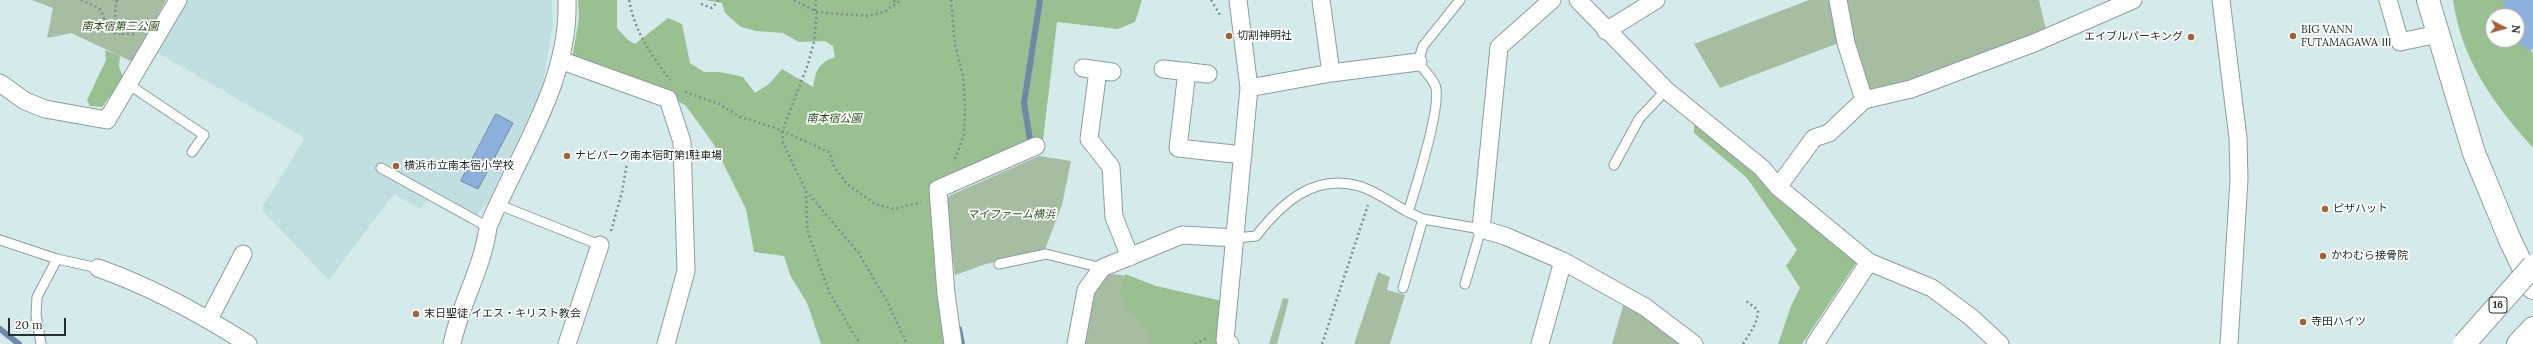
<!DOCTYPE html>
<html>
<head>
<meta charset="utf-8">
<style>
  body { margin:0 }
  #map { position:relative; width:2533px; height:344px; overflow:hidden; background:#d5ebeb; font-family:Lora,serif }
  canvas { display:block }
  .north { position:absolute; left:2485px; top:8px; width:40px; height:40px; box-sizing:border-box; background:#fff; border:1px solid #a8abab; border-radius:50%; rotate:96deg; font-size:11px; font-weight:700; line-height:16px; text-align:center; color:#262e2e }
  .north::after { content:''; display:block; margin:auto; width:14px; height:18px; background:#a66132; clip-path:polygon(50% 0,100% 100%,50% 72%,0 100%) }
  .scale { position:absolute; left:8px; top:318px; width:58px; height:18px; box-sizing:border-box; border:2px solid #262e2e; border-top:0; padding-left:5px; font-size:12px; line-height:14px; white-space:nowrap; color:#262e2e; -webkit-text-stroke:3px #fff; paint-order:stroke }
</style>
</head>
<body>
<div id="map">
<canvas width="2533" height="344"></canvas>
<div class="north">N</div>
<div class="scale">20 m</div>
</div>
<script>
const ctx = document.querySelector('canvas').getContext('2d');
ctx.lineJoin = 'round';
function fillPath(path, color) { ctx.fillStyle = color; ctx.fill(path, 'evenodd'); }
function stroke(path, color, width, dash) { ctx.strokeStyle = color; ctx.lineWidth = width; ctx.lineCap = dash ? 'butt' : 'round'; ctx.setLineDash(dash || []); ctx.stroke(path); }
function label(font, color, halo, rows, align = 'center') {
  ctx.font = font + ' Lora,"Noto Sans JP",serif'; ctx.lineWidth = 3.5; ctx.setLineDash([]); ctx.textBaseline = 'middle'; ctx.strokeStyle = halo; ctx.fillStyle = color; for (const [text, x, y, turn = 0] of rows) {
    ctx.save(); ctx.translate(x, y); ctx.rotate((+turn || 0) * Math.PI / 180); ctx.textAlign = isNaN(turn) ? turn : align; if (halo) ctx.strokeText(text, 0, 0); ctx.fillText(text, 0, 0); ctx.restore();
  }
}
fillPath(new Path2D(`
  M187,0H552L553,24L542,89L488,202L469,224L427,200L420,209L394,194L329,280L261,209L305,138L158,53Z`), '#c1dfe0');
fillPath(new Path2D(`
  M32,0H166L133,62L71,33L47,38L53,8Z
  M1809,0H1837L1844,41L1720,88L1694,44Z
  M1844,0H2039L2046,30L1871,95L1859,66Z
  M1039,156L1071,161L1062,205L1044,252L986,264L955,275L946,205L949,196Z
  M1378,272L1390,277L1387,290L1405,295L1390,344H1354Z
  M1109,274C1154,274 1185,311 1217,339L1216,344H1084C1089,320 1089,291 1109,274Z
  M1283,298L1289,299L1277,344H1269Z
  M1625,299L1686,344H1612Z`), '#a7bda2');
fillPath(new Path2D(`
  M578,0H617V28L628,40L635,44L668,18L682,24L690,63L704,72H720L743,77L755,93L769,84L782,69L813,87C816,70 818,63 835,57L833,46L825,41L799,42L783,33L756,31L741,27L725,13L722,3L705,0H1142L1135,22L1118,29L1057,22L1043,140L931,190L946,344H821L807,303L790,275L784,256L754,252L746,209L713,143L686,106L671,97L572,59L579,18Z
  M2453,0H2513L2533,55V148C2493,103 2462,61 2453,0ZM2493,16H2517V40H2493Z
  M105,50L120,56L119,66L123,78L102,107L90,106L87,100L106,60Z
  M1700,123L1858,260L1802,344H1778L1791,306L1800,288L1786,266L1797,250L1747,178L1694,133V126Z
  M1125,274L1156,286L1222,301L1216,344H1154L1147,336L1139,320L1126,309L1120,296Z`), '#9abf91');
const water = new Path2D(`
  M496,114L513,123L478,189L461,181Z`);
fillPath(water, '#8dafdb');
stroke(water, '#6e88a7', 1);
stroke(new Path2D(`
  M1031,146L1024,103L1040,0
  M0,329L19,344
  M959,329L962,344`), '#6e88a7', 6);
stroke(new Path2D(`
  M2521,0L2533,32`), '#8dafdb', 35);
const lane = new Path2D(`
  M1460,0L1423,46L1418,62C1423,69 1431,77 1435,85C1443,103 1415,190 1408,212L1423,219L1481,229L1465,284
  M128,84L204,135L192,152
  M1614,165L1639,119L1666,90
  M381,168L488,227
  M497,204L600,245
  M1236,238L1256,236C1282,203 1314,173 1359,186C1376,191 1393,204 1408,212
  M0,240L57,259L98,268
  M999,264L1046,254L1102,268
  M1403,288L1423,219
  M41,344L36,315L37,297L57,259`);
const street = new Path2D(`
  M1321,0L1331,73
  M1552,0L1499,47L1481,229L1505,236L1563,261L1645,307L1694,344
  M1578,0L1666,90L1762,168L1778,187L1869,262L1932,288L1972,318L2000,344
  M1838,0L1846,43L1864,100
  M2221,0L2238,138L2239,179L2229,344
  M2388,0L2400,42L2438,34
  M1606,31L1656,0
  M560,60L668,99L682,142L686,271L666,344
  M1083,68L1112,72
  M1163,69L1208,74
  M1098,70L1089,139L1111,167L1114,217L1130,257
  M1187,71L1178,148L1243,155
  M0,83L25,101L45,109L107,120L178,0
  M1249,88L1331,73L1418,62
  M1778,187L1814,138L1829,133L1864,100L1911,89L2034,43L2133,0
  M98,268C152,287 201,314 248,344
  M209,319L243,254
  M452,344C460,304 483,268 488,227C518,154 570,82 567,0
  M567,344L600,245
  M953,344L946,294L938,189L1036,146
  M1076,344L1086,290L1102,268L1182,235L1236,238
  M1230,344L1225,340L1249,88L1238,0
  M1540,344L1563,261
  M1815,344L1869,262`);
const secondary = new Path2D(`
  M2428,0L2474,153L2510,240L2533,288`);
const highway = new Path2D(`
  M2518,344L2533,328`);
stroke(lane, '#8a9e9e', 11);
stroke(street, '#8a9e9e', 19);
stroke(secondary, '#8a9e9e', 24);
stroke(highway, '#8a9e9e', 24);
stroke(new Path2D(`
  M81,0L99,8C109,21 99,33 123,34
  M117,0C114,13 114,23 123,34H134
  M629,0C636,35 650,52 670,80
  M794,0L817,12L867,16L884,12L901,0
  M894,0L895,4
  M951,0L955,45L963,76L965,104L964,135L954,162
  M1211,0L1220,15
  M701,4L712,8L719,0
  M815,11L816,0
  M817,12L814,42L808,64L782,132L783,143L806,191L858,252L888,303L907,344
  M685,92L719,104L740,117L775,128L829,152L834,166L847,184L875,204L895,209L921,202
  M806,191L807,229L824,278L830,294L860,344
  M611,231L622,192L627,163
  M1195,344L1207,338
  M1322,344L1368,205
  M1743,344C1750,333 1758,323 1758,310L1746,301`), '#7e8e8e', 2.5, [2, 3]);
stroke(lane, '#fff', 9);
stroke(street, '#fff', 17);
stroke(secondary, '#fff', 22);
stroke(highway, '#fff', 22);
const highwayBridge = new Path2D(`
  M2464,344L2533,266`);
stroke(highwayBridge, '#8a9e9e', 24, []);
stroke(highwayBridge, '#fff', 22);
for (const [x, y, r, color] of [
  [1229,36,4,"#a66132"],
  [2293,36,4,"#a66132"],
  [2191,37,4,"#a66132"],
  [567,156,4,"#a66132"],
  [396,166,4,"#a66132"],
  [2325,209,4,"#a66132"],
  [2323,256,4,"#a66132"],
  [416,314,4,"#a66132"],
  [2303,322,4,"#a66132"]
]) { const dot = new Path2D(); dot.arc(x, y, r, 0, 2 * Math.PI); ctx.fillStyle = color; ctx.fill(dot); stroke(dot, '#fff', 1.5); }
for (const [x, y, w] of [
  [2498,305,18]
]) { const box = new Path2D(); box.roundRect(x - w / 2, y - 8, w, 16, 3); ctx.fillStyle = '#fff'; ctx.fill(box); stroke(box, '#262e2e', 1); }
label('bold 10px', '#262e2e', null, [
  ["16",2498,305]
]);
label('italic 11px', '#265519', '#fff', [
  ["南本宿第三公園",120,27],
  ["南本宿公園",834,119],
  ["マイファーム横浜",1011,215]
]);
label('11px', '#262e2e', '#fff', [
  ["BIG VANN",2301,30],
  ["FUTAMAGAWA Ⅲ",2301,43],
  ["切割神明社",1237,36],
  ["エイブルパーキング",2183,37,"right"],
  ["ナビパーク南本宿町第1駐車場",575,156],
  ["横浜市立南本宿小学校",404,166],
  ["ピザハット",2333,209],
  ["かわむら接骨院",2331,256],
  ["末日聖徒 イエス・キリスト教会",424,314],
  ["寺田ハイツ",2311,322]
], 'left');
</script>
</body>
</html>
